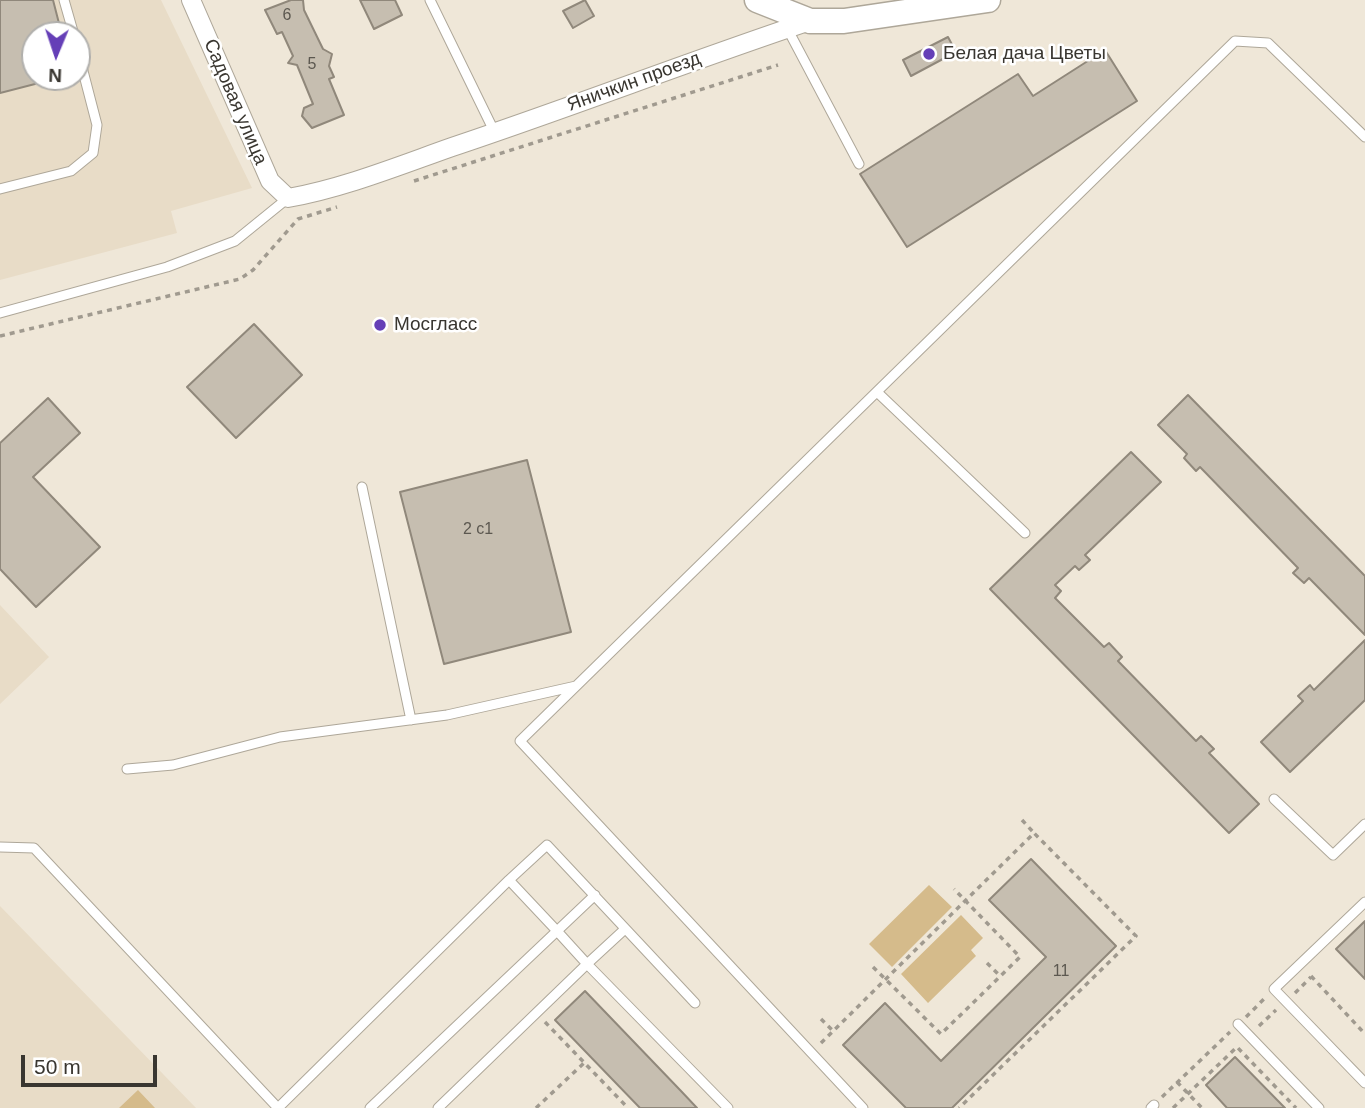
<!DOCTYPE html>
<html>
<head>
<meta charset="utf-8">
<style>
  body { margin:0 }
  #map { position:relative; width:1365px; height:1108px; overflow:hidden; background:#efe7d8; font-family:Arial,sans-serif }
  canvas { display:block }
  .north { position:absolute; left:21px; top:21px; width:70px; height:70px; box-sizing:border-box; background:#fff; border:2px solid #b0afac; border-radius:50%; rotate:182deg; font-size:19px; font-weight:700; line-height:28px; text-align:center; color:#393630 }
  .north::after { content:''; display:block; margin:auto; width:24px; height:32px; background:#653fb7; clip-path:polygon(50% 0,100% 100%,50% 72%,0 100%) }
  .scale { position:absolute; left:21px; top:1055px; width:136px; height:32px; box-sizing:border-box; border:4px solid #393630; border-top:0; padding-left:9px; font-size:21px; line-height:24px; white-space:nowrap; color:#393630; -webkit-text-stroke:5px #fff; paint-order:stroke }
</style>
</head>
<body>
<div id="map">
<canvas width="1365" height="1108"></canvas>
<div class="north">N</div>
<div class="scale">50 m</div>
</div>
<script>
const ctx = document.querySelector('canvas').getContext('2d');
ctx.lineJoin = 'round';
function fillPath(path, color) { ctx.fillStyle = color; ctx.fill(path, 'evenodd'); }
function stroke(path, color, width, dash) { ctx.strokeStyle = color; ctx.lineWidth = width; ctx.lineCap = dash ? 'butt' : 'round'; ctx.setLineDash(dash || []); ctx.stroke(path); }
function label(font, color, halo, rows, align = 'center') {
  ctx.font = font + ' Arial,sans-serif'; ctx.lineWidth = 5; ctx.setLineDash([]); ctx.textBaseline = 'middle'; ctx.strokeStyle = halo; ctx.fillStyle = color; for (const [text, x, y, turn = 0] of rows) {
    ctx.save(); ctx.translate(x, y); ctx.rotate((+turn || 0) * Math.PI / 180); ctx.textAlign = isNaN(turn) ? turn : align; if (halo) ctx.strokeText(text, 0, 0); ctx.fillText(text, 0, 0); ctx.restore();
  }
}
fillPath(new Path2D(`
  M0,0H161L252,188L171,211L177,233L0,280ZM35,35H77V77H35Z
  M0,605L49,657L0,704Z
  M0,906L196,1108H0Z`), '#e8dcc7');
fillPath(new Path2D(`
  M929,885L952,907L892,967L869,944Z
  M961,915L983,938L971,950L976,956L928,1003L901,974Z
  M138,1090L155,1108H119Z`), '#d5bb8b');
const building = new Path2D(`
  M0,0H53L62,35H35V84L0,93Z
  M291,0H303L304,10L323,49L332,54L329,66L334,77L329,79L344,115L312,128L302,116L304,108L313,104L297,65L288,63L293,56L282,32L277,34L265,10Z
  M360,0H395L402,15L374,29Z
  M585,0L594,16L573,28L563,11Z
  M948,37L956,52L911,76L903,60Z
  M1105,50L1137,101L907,247L860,174L1018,74L1033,96Z
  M254,324L302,375L236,438L187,387Z
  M1188,395L1365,576V635L1309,578L1304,583L1293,573L1298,568L1200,467L1196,471L1184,458L1187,454L1158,425Z
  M48,398L80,433L33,477L100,547L36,607L0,569V443Z
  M1131,452L1161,482L1085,555L1090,560L1079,570L1075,566L1055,585L1061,591L1055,598L1104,647L1109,643L1122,657L1118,661L1196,741L1201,736L1214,749L1209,753L1259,804L1229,833L990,589Z
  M527,460L571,632L444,664L400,492Z
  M1365,640V700L1290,772L1261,742L1303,701L1298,696L1310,685L1314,690Z
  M1031,859L1116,946L952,1108H906L843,1045L885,1003L941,1061L1046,957L989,900Z
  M1365,921V979L1336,949Z
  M585,991L681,1091L697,1108H640L555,1020Z
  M1235,1057L1285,1108H1227L1206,1085Z`);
fillPath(building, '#c6beb0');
stroke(building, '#90887b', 2);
const lane = new Path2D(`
  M64,0L74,35
  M430,0L495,133
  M787,28L859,164
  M0,189L71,171L93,153L97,125L77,48
  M0,313L167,267L235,241L288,198
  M877,392L1025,533
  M362,487L411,720
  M127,769L173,765L280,737L447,715L576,686
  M1274,799L1333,855L1365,824
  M0,847L34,848L278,1108L509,880L557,931L595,895
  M509,880L547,845L695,1003
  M1365,902L1274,989L1365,1083
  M1238,1024L1319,1108
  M370,1108L557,931L587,964L625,929
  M438,1108L587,964L728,1108
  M863,1108L520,741L1235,41L1268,43L1365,137
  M1151,1108L1154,1105`);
const street = new Path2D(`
  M191,0L270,181L288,198C344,188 398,166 452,147C572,107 690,61 810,21`);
const secondary = new Path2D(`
  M757,0L810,21H844L988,0`);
stroke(lane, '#aea799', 11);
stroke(street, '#aea799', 20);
stroke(secondary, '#aea799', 27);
stroke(new Path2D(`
  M414,181L778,65
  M0,336L240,279L253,270L298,219L337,207
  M1022,820L1034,833
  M987,963L1000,976
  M873,967L941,1034L1020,957L954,889
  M1311,976L1365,1034
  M1295,993L1311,977
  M1246,1017L1265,998
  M821,1019L833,1031
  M545,1022L628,1108
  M1259,1026L1276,1010
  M821,1043L1034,833L1136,936L959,1108
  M1177,1082L1202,1108
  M1162,1097L1230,1032
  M536,1108L584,1063
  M1173,1108L1237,1047L1296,1108`), '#a09a8f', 3.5, [5, 5]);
stroke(lane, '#fff', 9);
stroke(street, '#fff', 18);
stroke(secondary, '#fff', 24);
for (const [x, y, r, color] of [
  [929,54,7,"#653fb7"],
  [380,325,7,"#653fb7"]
]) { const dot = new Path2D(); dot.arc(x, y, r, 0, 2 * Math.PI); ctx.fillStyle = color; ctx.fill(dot); stroke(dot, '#fff', 2.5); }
label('16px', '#5c5850', null, [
  ["6",287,16],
  ["5",312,65],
  ["2 с1",478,530],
  ["11",1061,972]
]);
label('19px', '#393630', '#fff', [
  ["Белая дача Цветы",943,54],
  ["Мосгласс",394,325]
], 'left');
label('19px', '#393630', '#fff', [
  ["Яничкин проезд",634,82,-20],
  ["Садовая улица",235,102,67]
]);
</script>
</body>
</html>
